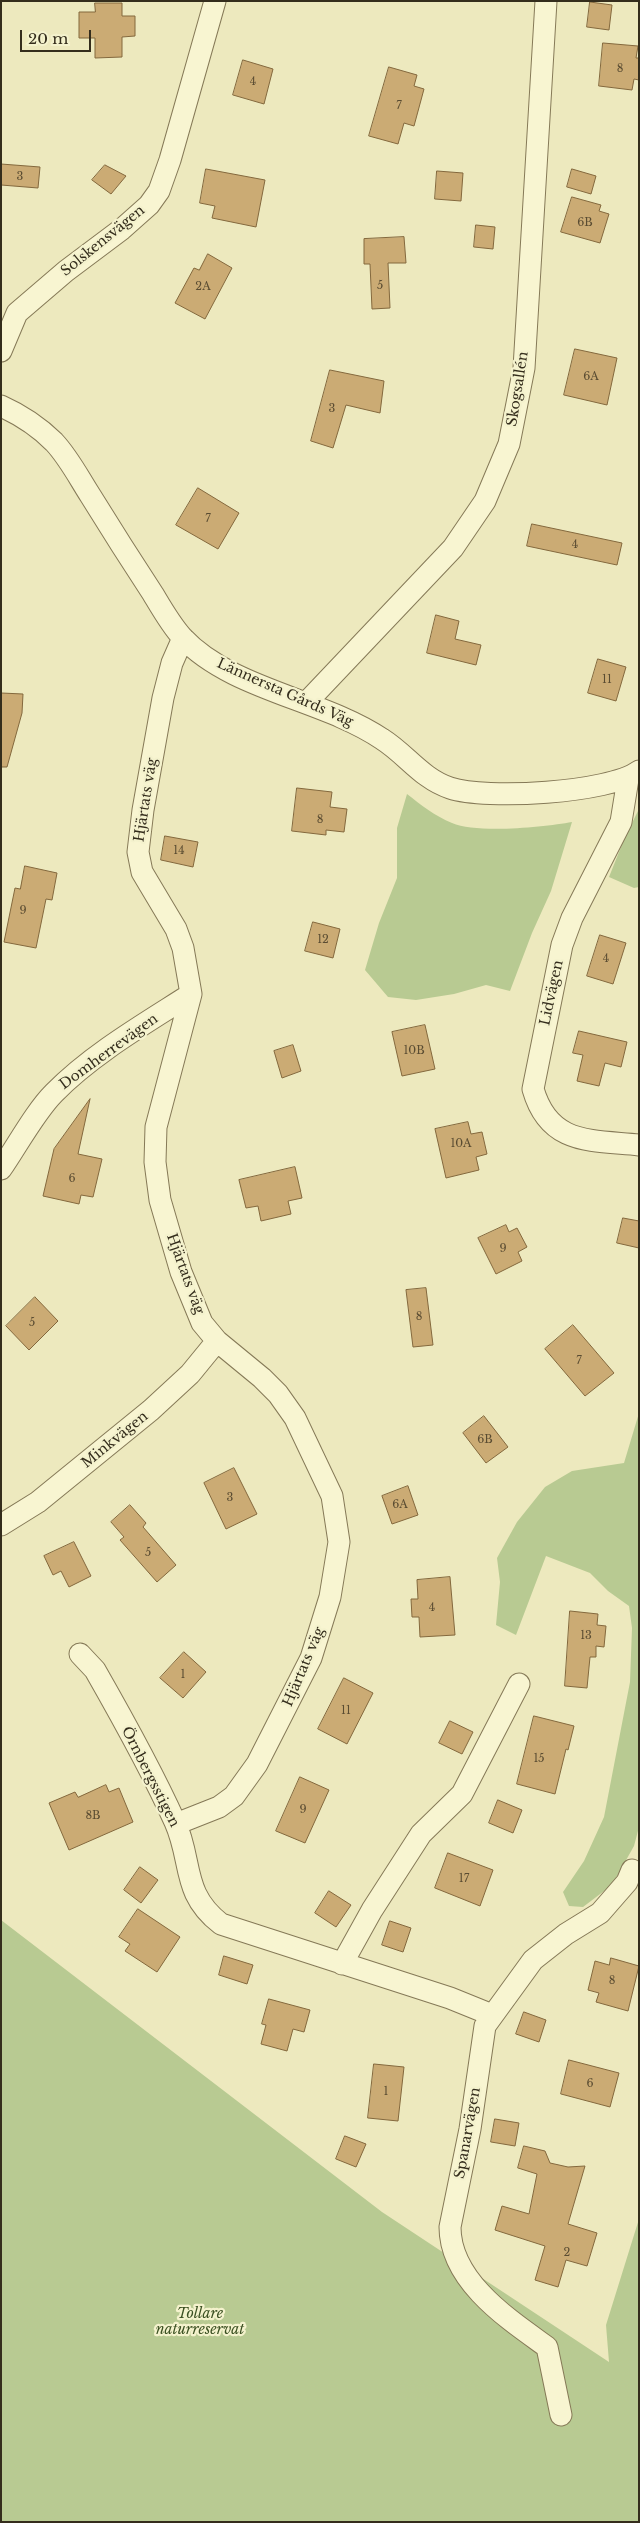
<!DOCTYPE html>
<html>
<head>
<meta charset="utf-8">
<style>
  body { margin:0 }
  #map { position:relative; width:640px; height:2523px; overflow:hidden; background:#ede9be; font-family:"Libre Baskerville",serif }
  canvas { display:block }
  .frame { position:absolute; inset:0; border:2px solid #342d1c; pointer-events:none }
  .scale { position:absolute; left:20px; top:30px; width:71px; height:22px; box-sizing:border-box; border:2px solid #342d1c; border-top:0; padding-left:6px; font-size:15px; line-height:18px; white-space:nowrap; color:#342d1c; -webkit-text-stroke:4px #f4f2cd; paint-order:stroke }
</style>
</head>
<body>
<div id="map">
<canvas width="640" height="2523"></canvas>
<div class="frame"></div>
<div class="scale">20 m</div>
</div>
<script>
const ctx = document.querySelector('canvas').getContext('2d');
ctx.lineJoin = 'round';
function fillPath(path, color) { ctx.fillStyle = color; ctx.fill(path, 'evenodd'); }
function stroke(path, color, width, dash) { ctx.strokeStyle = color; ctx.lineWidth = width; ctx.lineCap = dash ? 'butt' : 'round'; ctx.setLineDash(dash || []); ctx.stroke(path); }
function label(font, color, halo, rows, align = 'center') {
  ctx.font = font + ' "Libre Baskerville",serif'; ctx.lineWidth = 4.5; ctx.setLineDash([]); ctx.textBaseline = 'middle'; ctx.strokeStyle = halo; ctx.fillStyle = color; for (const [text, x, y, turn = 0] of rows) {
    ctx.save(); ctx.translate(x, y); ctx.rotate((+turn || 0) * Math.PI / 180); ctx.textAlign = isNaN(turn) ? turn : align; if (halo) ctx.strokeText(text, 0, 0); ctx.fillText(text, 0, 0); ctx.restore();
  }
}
fillPath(new Path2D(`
  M407,794C421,805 435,816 452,823C477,834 545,827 572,822L551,891L532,933L510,991L486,985L454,994L416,1000L388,997L365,970L379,923L397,878V828Z
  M639,809V887L634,888L609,877L625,837Z
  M639,1413V1827L634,1846L612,1885L583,1907L569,1906L563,1892L584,1861L604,1817L630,1682L632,1628L629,1606L608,1591L590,1573L546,1556L516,1635L496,1625L500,1582L497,1558L517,1522L545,1487L572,1471L624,1463Z
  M1,1920L382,2212L609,2362L606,2325L639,2219V2522H1Z`), '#b8ca92');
const building = new Path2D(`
  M590,2L612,5L609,30L587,27Z
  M95,3H122V16H135V36L122,37V57L95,58V38H79V12H95Z
  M603,43L638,46L636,58H639V80L634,79L632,90L599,86Z
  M243,60L273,69L264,104L233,95Z
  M389,67L417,75L414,86L424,89L414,126L404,123L398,144L369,136Z
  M1,164L40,167L38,188L1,185Z
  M105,165L126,176L111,194L92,180Z
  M206,169L265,180L256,227L212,218L215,206L200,203Z
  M572,169L596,176L591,194L567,187Z
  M437,171L463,173L461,201L435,199Z
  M572,197L601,205L599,211L609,214L600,243L561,232Z
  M476,225L495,227L493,249L474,247Z
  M404,237L406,263H388L390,308L372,309L370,264H364V239Z
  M208,254L232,268L205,319L175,303L194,268L199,270Z
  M575,349L617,358L607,405L564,395Z
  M330,370L384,381L380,413L346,405L333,448L311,441Z
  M198,488L239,513L218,549L176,525Z
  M532,524L622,543L617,565L527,546Z
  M436,615L459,621L455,639L481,645L476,665L427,653Z
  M598,659L626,667L616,701L588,693Z
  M1,693L23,694L22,713L7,767H1Z
  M297,788L332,792L330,807L347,809L344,832L326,830V835L292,831Z
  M165,836L198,842L193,867L161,860Z
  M25,866L57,873L52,900L46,899L36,948L4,942L15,888L20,889Z
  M313,922L340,929L333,958L305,951Z
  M600,935L626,943L613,984L587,976Z
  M425,1025L435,1069L402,1076L392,1032Z
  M579,1031L627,1042L621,1067L605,1063L599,1086L577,1081L583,1055L573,1053Z
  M293,1045L301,1071L282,1078L274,1051Z
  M90,1099L78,1154L102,1159L93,1197L81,1195L79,1204L43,1196L54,1149Z
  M468,1122L471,1134L482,1132L487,1154L476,1157L479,1170L446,1178L435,1129Z
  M295,1167L302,1198L288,1201L291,1214L261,1221L258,1206L246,1208L239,1180Z
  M623,1218L639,1221V1248L617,1243Z
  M506,1225L509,1232L517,1228L527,1247L518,1252L522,1261L496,1274L478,1238Z
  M426,1288L433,1345L413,1347L406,1290Z
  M35,1297L58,1321L29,1350L6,1326Z
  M573,1325L614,1373L585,1396L545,1349Z
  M484,1416L508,1447L486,1463L463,1433Z
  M234,1468L257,1514L226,1529L204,1483Z
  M408,1486L418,1515L392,1524L382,1496Z
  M130,1505L146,1523L143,1527L176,1565L157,1582L120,1540L124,1537L111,1522Z
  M74,1542L91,1576L69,1587L61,1571L53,1575L44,1556Z
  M450,1577L455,1635L420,1637L419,1617H412L411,1599H418L417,1580Z
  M570,1611L598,1614L597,1625L606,1626L604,1647L596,1646V1657H590L587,1688L565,1686Z
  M184,1652L206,1672L183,1698L160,1678Z
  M344,1678L373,1693L347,1744L318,1729Z
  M534,1716L574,1726L568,1750L566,1749L555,1794L517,1784Z
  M450,1721L473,1732L462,1754L439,1743Z
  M300,1777L329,1790L305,1843L276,1831Z
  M106,1785L109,1792L119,1788L133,1822L69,1850L49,1803L75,1792L78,1797Z
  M498,1800L522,1810L513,1833L489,1823Z
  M448,1853L493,1870L480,1906L435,1888Z
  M140,1867L158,1880L141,1903L124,1890Z
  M329,1891L351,1905L336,1927L315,1913Z
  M138,1909L180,1937L157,1972L125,1951L130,1944L119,1937Z
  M390,1921L411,1928L403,1952L382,1945Z
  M224,1956L253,1965L247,1984L219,1975Z
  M611,1958L639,1966L628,2011L596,2002L599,1993L588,1990L595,1961L609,1965Z
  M269,1999L310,2010L304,2032L293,2029L287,2051L261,2044L266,2025L262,2024Z
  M524,2012L546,2020L539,2042L516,2034Z
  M569,2060L619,2073L610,2107L561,2094Z
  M374,2064L404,2067L398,2121L368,2118Z
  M495,2119L519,2123L515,2146L491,2142Z
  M345,2136L366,2144L356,2167L336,2159Z
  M524,2146L545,2151L550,2163L568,2167L585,2166L568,2224L597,2233L587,2266L566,2260L558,2287L535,2280L545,2246L495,2230L502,2206L529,2214L537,2174L518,2168Z`);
fillPath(building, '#cbab74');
stroke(building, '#83683d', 1);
const minor = new Path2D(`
  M1,351L17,313L66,271L122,229L149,205L159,191L170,160L215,1
  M1,406C21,415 39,427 54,442C69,458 79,478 90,495C111,529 132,562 153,594C162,609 171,625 182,637C231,690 323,699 382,739C406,754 422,779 450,788C486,800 609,793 639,771
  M306,703L453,548L485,501L509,444L524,368L546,1
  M628,779L621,822L572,918L562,945L533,1089C549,1145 590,1140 639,1145
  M1,1169C17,1146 35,1112 54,1093C92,1054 146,1023 191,994
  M1,1525L38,1502L151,1410L190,1374L217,1341
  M80,1654L95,1670C123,1719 152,1771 175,1822C193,1862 181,1893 221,1924L450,1998L492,2015
  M176,1824L219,1807L234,1796L257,1764L311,1658L330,1597L339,1542L332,1496L295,1418L278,1394L262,1378L217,1341L202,1323L181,1272L160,1200L155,1162L156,1127L191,994L183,948L176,929L142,872L138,852L143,810L163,698L172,663L183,638
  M342,1964L372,1910L421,1834L462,1794L519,1684
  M561,2415L547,2347C508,2319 450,2281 450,2227L470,2129L485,2026L533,1960L566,1934L600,1913L627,1882L632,1870`);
stroke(minor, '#857957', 23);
stroke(minor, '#f8f5d1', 21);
label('11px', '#5a4c32', null, [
  ["8",620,69],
  ["4",253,82],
  ["7",399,106],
  ["3",20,177],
  ["6B",585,223],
  ["5",380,286],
  ["2A",203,287],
  ["6A",591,377],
  ["3",332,409],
  ["7",208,519],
  ["4",575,545],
  ["11",607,680],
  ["8",320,820],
  ["14",179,851],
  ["9",23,911],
  ["12",323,940],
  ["4",606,959],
  ["10B",414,1051],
  ["10A",461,1144],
  ["6",72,1179],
  ["9",503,1249],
  ["8",419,1317],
  ["5",32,1323],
  ["7",579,1361],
  ["6B",485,1440],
  ["3",230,1498],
  ["6A",400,1505],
  ["5",148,1553],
  ["4",432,1608],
  ["13",586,1636],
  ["1",183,1675],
  ["11",346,1711],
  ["15",539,1759],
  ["9",303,1810],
  ["8B",93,1816],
  ["17",464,1879],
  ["8",612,1981],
  ["6",590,2084],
  ["1",386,2092],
  ["2",567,2253]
]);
label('14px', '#342d1c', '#f4f2cd', [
  ["Solskensvägen",103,241,-39],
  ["Skogsallén",518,389,-81],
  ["Lännersta Gårds Väg",285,693,24],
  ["Hjärtats väg",146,800,-81],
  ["Lidvägen",552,993,-78],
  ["Domherrevägen",109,1052,-36],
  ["Hjärtats väg",185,1274,70],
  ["Minkvägen",115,1440,-39],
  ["Hjärtats väg",304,1667,-67],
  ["Örnbergsstigen",150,1777,63],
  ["Spanarvägen",468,2133,-80]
]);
label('italic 14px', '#3b5022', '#f4f2cd', [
  ["Tollare",200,2314],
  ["naturreservat",200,2330]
]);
</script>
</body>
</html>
